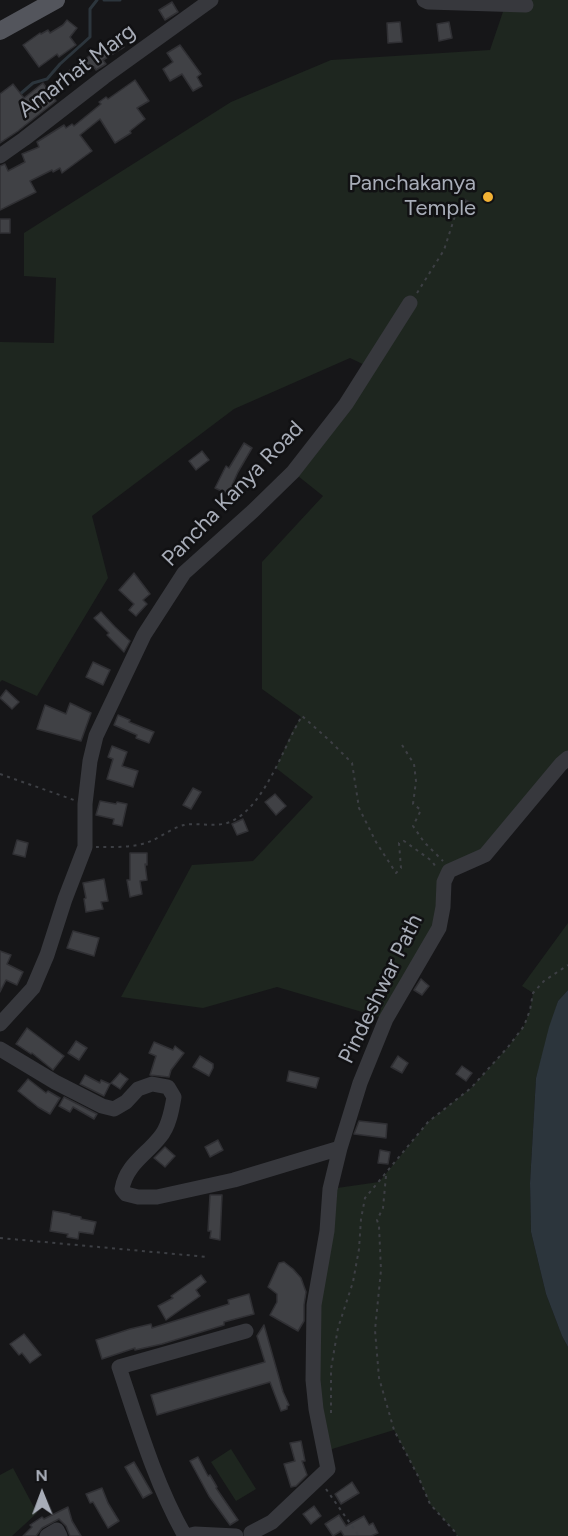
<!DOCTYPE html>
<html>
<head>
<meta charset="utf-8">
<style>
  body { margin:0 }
  #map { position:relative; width:568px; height:1536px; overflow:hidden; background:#161618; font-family:Figtree,sans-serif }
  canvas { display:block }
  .north { position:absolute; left:12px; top:1464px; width:60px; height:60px; -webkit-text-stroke:4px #111113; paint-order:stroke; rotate:359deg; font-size:16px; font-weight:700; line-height:24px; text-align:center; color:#a8adb8 }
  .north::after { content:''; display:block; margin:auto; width:21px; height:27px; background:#a8adb8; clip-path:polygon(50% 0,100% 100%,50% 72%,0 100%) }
</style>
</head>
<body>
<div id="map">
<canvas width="568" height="1536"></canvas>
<div class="north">N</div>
</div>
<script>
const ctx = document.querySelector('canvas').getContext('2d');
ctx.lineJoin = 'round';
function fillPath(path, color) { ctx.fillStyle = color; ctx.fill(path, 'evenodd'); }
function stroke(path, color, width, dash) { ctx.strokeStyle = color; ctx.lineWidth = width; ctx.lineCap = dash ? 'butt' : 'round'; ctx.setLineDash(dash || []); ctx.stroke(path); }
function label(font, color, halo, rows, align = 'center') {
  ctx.font = font + ' Figtree,sans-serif'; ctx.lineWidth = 5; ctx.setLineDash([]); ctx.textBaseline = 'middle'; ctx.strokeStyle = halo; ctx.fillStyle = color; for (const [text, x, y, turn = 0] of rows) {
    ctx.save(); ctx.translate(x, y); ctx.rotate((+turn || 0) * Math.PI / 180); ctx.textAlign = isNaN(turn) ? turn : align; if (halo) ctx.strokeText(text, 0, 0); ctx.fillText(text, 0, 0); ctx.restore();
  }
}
fillPath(new Path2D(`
  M507,0H568V758L485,855L449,871L443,907L386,1019L277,987L203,1008L121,997L192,865L253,861L313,797L276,768L292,732L301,717L262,689V562L323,496L293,472L369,367L350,358L234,409L92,516L108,578L37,696L2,680L0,682V342L54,343L56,278L24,276V233L231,102L331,60L490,50Z
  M568,923V990L558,1001L536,1078L530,1183L531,1232L546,1294L562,1336L568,1347V1536H457L456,1533L430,1504L418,1476L394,1430L332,1449L325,1455L313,1380L330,1189L379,1182L428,1122L471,1088L508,1047L524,1026L530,1010L533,993L522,986Z
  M231,1449L256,1489L236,1501L211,1462Z
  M13,1468L37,1513L12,1536H0V1475Z`), '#1e261f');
fillPath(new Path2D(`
  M568,990V1347L562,1336L546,1294L531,1232L530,1183L536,1078L549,1027L558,1001Z`), '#2c353c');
stroke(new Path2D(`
  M104,0H120
  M19,95L33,83L47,79L60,64L90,37V9L97,0`), '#2c353c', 3);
const building = new Path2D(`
  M172,2L178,12L165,20L159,10Z
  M67,20L77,28L70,37L76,45L59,57L57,54L39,67L23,45L40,33L41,34L48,30L50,33L63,25Z
  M400,22L402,42L388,43L387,23Z
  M449,22L452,38L439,41L437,24Z
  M117,36L124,47L103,60L106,64L96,70L94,67L74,81L67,72Z
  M180,45L201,74L197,77L202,86L193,91L182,74L170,81L163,69L173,62L167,53Z
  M135,80L149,101L137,108L145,119L130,131L131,133L115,143L100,119L80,135L92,151L62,173L60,168L53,172L52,170L30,181L36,192L0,210V166L5,164L8,171L25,162L22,154L39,147L37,142L64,125L66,128L72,124L74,126L101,104L99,102L106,97L108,99Z
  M43,83L56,101L18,131L0,143V94L13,84L24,98Z
  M463,199L472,203L468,214L458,210Z
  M0,219H10V233H0Z
  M244,443L252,448L238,472L228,494L215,488L226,466L229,468Z
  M202,451L209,460L196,470L189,461Z
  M134,573L150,594L143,600L147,604L136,616L129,610L134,604L119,590Z
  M101,612L115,627L130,641L124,652L107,635L109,633L94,618Z
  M93,662L110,670L103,685L86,677Z
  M6,690L19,702L12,709L0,698Z
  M70,703L91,713L81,741L37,729L45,705L66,714Z
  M118,715L130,720L129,722L154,732L149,743L136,738L137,735L114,725Z
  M112,746L127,752L122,766L138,771L133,787L107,779L113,759L108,757Z
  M193,788L201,792L191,809L183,805Z
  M275,794L286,806L276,815L265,802Z
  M100,801L116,804L117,802L127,804L122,826L113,824L114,819L96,815Z
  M243,819L248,831L237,835L232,824Z
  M17,840L28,843L25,857L13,854Z
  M130,853H147V865L145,864L147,880L140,881L142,894L130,897L127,880H130Z
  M104,879L108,901L101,902L103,909L86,912L84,899L86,898L83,883Z
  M73,931L99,938L94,956L67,948Z
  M0,951L11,955L7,964L23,972L17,985L6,980L0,992Z
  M421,979L429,986L422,995L414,990Z
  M27,1028L64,1056L53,1070L32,1053L31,1054L16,1044Z
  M76,1041L87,1048L79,1060L68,1053Z
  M154,1042L173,1050L175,1046L184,1053L171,1070L169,1077L150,1075L156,1056L149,1053Z
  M200,1056L213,1064V1068L209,1076L193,1067Z
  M398,1056L408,1063L402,1073L391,1067Z
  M462,1066L472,1073L466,1081L456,1074Z
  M289,1071L319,1078L316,1088L287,1081Z
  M120,1073L128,1079L120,1089L111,1083Z
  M85,1075L100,1083L101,1080L110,1084L104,1096L80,1084Z
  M28,1079L46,1093L48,1091L60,1098L50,1114L38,1107L18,1091Z
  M64,1097L97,1114L94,1119L73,1107L70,1112L59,1106Z
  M359,1121L387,1124L386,1138L354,1134Z
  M218,1140L223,1150L210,1157L205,1147Z
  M165,1147L175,1156L165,1167L154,1158Z
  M380,1150L390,1152L388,1164L378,1163Z
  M210,1195H222L220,1240L210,1238L211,1231H208Z
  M53,1211L70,1214V1215L81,1217V1219L96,1222L93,1234L79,1232L78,1239L67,1237L68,1234L50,1231Z
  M284,1262L293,1269L301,1278L306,1292L304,1305V1321L298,1331L270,1315L277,1302V1294L268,1287L279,1263Z
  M201,1275L206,1282L196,1290L200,1296L166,1320L158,1306L173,1298L171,1296Z
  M249,1294L254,1314L224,1322V1325L162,1344L135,1350V1348L102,1359L96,1340L130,1329L151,1324L152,1328L229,1304L228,1300Z
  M264,1325L283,1392L289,1405L287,1406V1409L281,1411L270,1382L157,1415L151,1395L265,1362L257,1336Z
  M24,1334L41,1355L30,1363L22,1353L19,1355L10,1344Z
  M301,1441L305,1461H302L307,1475L296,1486L291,1487L284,1464L295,1461L290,1443Z
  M198,1457L208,1476L210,1475L217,1487L216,1488L238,1520L230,1525L209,1496L190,1461Z
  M134,1462L152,1493L143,1498L125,1467Z
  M352,1482L359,1493L341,1504L335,1494Z
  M102,1488L108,1503L119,1521L108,1528L93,1502L90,1503L86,1494Z
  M314,1506L321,1516L311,1524L303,1514Z
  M68,1507L72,1521L81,1536H70L66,1526L59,1519L42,1528L36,1536H23L32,1527L30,1525L42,1517L44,1519Z
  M339,1515L346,1526L364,1516L369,1525L373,1523L378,1533L371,1536H344L341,1531L333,1536L325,1524Z`);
fillPath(building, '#404145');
stroke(building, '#303034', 1.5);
stroke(new Path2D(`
  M417,293L444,250L455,216
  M402,745L414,764L416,781L413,804L421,810L413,826L424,842L443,861
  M0,774L74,800
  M96,847C114,847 135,848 151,841C161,837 174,827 184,825C199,822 214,828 230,822C265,807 283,747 302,716L329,740L352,763L359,808L376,842L396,873L401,868L399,843L404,841L432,861L437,869
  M386,1176L383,1208L377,1220L379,1226L381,1270L375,1330L379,1378L394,1430L418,1476L430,1504L456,1533L457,1536
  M0,1238L208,1257
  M331,1413V1369L338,1328L353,1282L359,1249L361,1219L365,1198L428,1122L471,1088L508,1047L524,1026L530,1010L533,993L544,981L568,965
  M326,1489L359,1536`), '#3d3f44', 2, [3, 4.5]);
stroke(new Path2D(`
  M424,0L428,2L526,5
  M0,156L24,139L104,77L211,0
  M0,1024L33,988L47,955L65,899L85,847V804L90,761L96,736L144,635L184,573L253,511L293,472L346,404L410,303
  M0,1049L55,1082L102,1106L114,1109L126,1102L138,1089L152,1084L168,1087L174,1097C172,1109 169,1127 160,1137C146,1155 126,1165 122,1189L126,1194L138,1197H157L234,1180L340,1148
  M251,1533L272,1522L328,1469L316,1409L313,1380L314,1305L327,1231L330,1189L340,1148L360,1083L386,1019L439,928L443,907L444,882L449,871L485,855L561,764L568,758
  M47,1536L57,1530L60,1536
  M185,1536C155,1483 138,1424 119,1367L246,1331
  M187,1536L195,1534L236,1536`), '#37383d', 15);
stroke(new Path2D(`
  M0,31L56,0`), '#53555c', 18);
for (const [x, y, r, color] of [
  [488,197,6,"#f2b134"]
]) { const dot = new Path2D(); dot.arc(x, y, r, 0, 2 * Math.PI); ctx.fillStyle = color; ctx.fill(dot); stroke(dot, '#111113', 2); }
label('22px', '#a8adb8', '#111113', [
  ["Amarhat Marg",77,71,-37],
  ["Pancha Kanya Road",233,494,-46],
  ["Pindeshwar Path",381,989,-64]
]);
label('22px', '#a8adb8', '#111113', [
  ["Panchakanya",476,184],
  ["Temple",476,209]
], 'right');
</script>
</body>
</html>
